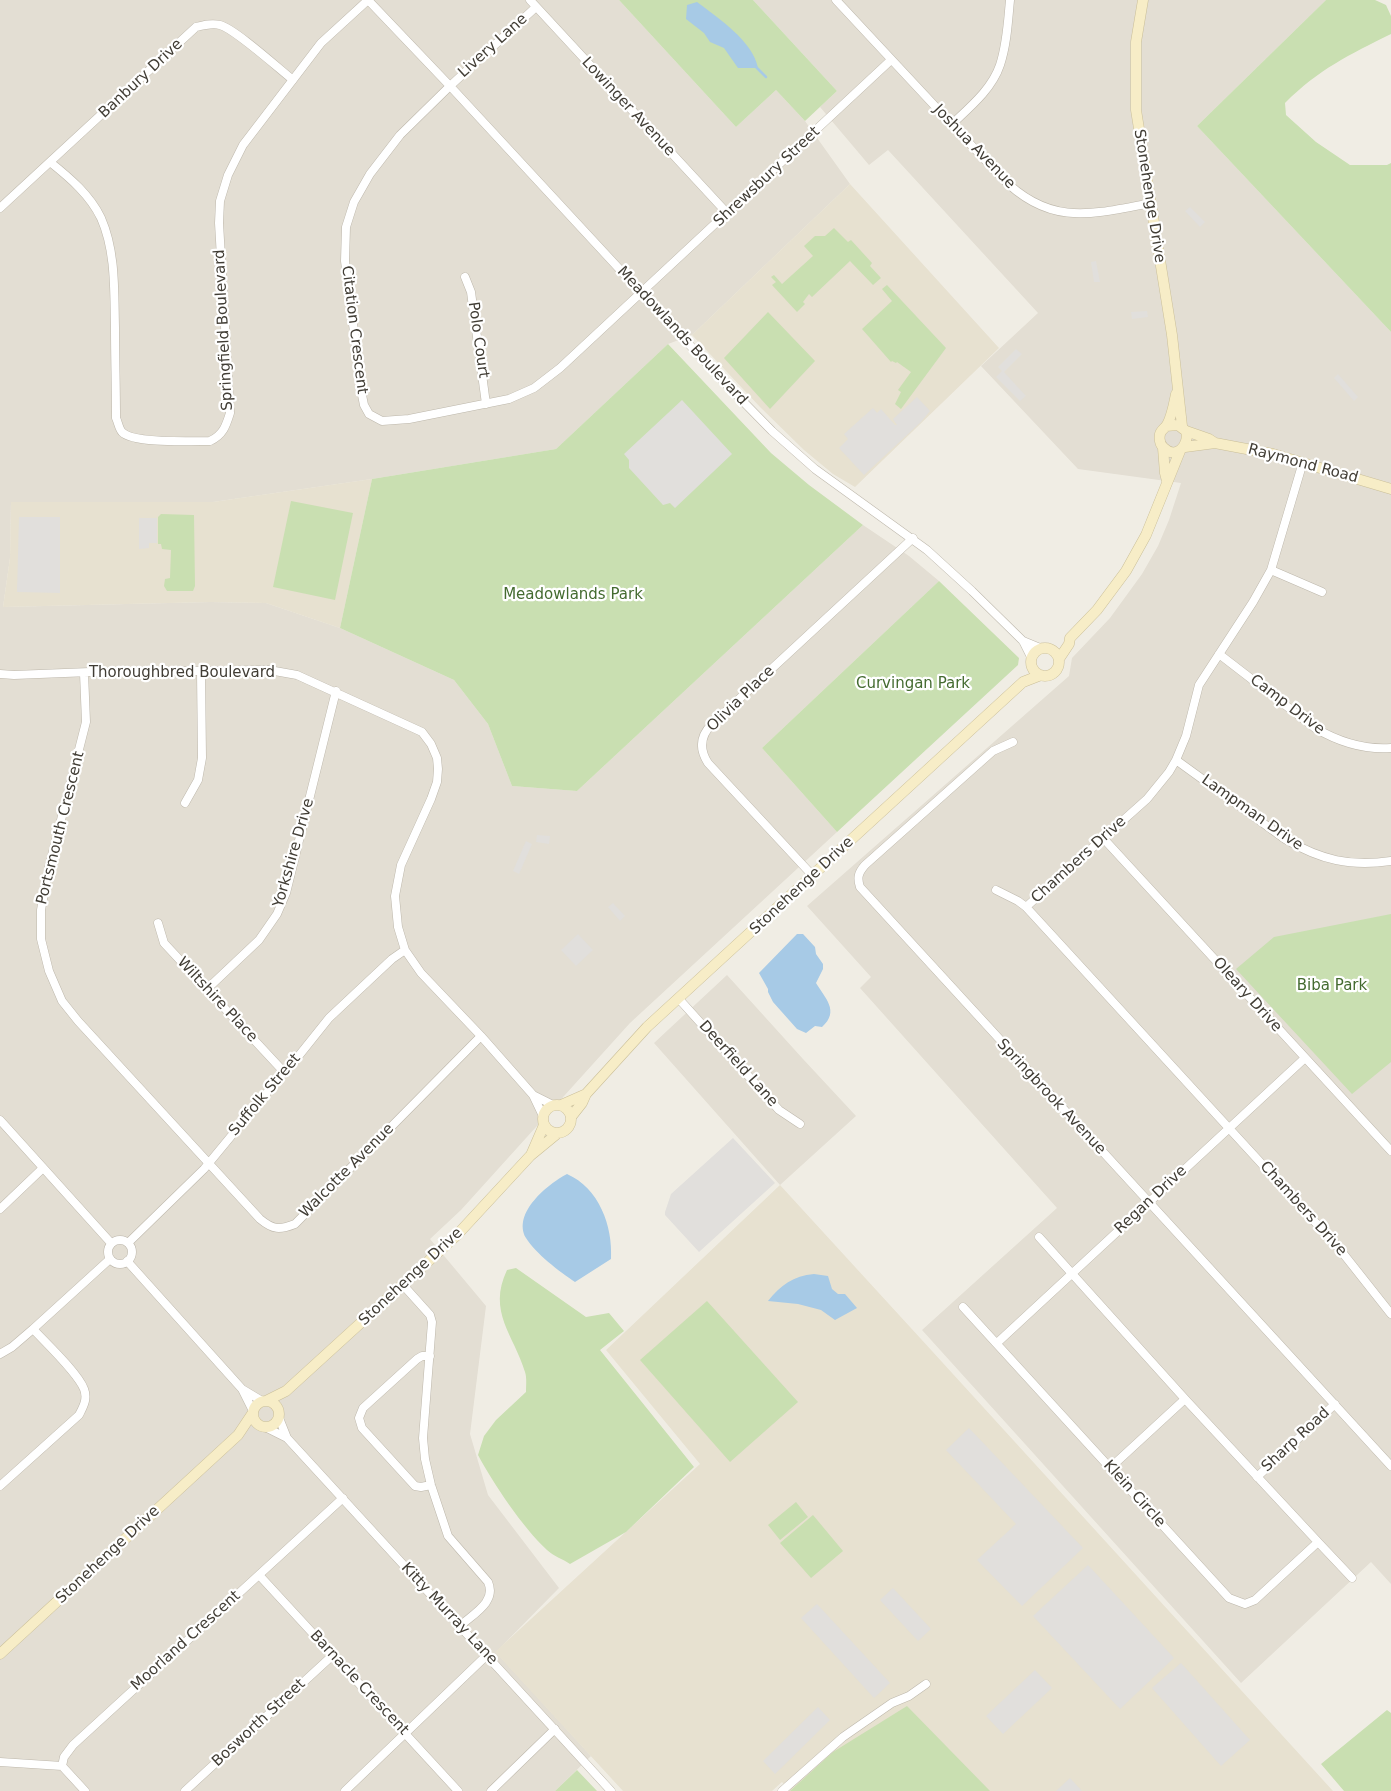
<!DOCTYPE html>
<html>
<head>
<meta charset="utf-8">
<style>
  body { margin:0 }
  canvas { display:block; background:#f0ede4 }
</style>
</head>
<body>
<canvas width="1391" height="1791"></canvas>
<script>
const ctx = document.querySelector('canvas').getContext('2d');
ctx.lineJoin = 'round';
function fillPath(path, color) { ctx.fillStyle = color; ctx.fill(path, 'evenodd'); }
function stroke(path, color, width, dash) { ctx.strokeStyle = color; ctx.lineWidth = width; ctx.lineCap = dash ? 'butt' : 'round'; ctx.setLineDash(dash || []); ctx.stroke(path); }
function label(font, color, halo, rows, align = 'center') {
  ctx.font = font + ' "DejaVu Sans",sans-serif'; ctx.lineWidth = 4.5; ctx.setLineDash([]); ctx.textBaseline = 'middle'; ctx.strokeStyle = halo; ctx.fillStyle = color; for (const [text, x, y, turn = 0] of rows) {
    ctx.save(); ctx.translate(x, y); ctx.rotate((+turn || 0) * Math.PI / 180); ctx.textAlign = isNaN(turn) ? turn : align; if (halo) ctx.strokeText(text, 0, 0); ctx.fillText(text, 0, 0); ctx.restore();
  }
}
fillPath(new Path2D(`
  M0,0H619L736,127L776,90L805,121L850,184L692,335L668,344L556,449L372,479L213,502H11L10,558L3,607L210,602L266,603L340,628L454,680L488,724L512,786L577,791L863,525L909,556L939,581L762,748L837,832L630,1023L461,1210L430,1239L486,1306L470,1434L488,1495L559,1588L496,1652L591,1756L555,1791H0Z
  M753,0H1326L1197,126L1391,332V1584L1371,1562L1241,1683L922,1330L1057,1208L860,988L871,977L807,906L1069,676L1072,658L1110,618L1142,574L1158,546L1169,520L1181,483L1078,469L981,366L1038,313L888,150L869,165L820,107L837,91Z
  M727,975L803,1059L856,1116L780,1185L654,1043Z`), '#e3ded3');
fillPath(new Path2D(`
  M850,184L999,348L855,487L833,474L804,450L760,407L692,335Z
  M372,479L340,628L266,603L210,602L3,607L10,558L11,502H213Z
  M780,1185L932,1351L1333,1791H790L782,1782L772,1791H623L495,1652L700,1464L606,1350Z`), '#e7e1d0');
fillPath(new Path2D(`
  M619,0H753L837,91L805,121L776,90L736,127Z
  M1326,0H1375L1386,5L1391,16V34C1349,55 1319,69 1285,103L1286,115L1316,142L1350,165H1387L1391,163V332L1197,126Z
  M834,228L848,242L851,240L872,263L870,266L881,278L873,285L850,261L812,297L809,294L803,302L805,304L797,312L772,285L776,282L771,277L774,275L782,284L813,256L804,246L815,236H825Z
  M887,285L946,348L901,409L895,404L901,392L898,390L911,372L897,362L896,363L892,361L891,362L862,329L892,301L882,289Z
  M768,312L815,361L770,409L724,358Z
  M668,344L771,453L809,485L863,525L577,791L512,786L488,724L454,680L340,628L372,479L556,449Z
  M291,501L353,513L335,600L273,587Z
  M161,514L194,515L195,586L193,591H167L164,586L165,579L170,578L171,550L162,549L161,544H158V517Z
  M939,581L1019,658L1018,665L837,832L762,748Z
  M1391,914V1062L1352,1094L1236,969L1274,937Z
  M516,1268L586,1317L609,1313L624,1331L600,1350L694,1467L626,1532L570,1564C563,1559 553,1556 547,1550C523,1528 493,1483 478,1455L484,1436L496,1420L526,1392C526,1386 527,1378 525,1372C514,1335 487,1312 507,1270Z
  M707,1301L798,1402L730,1462L640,1360Z
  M796,1502L808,1517L780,1540L768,1525Z
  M813,1515L843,1551L811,1578L780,1543Z
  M907,1706L990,1791H790L833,1752Z
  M1387,1710L1391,1713V1791H1344L1321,1764Z
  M577,1770L597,1791H555Z`), '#c9dfb1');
fillPath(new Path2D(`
  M1190,207L1205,222L1200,227L1185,211Z
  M1096,261L1100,282H1094L1091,262Z
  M1147,311L1148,317L1132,319L1131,312Z
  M1016,349L1022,354L1004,372L1026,396L1020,401L996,377L1002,371L998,367Z
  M1338,374L1358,397L1354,401L1334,378Z
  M917,397L930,411L921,422L864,475L839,448L848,439L844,434L873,408L877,413L881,409L895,425H897L893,419Z
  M682,400L732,454L675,508L670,503L663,505L629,468V460L624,454Z
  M19,517H60V593L17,592Z
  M139,518H157V543H149V548L139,549Z
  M537,835L550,836L549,844L536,842Z
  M526,841L532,844L519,874L513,871Z
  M613,903L625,916L620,921L608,907Z
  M578,934L593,950L576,966L561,950Z
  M733,1138L775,1183L699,1252L665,1215V1212L671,1194Z
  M969,1428L1083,1548L1022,1606L977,1560L1016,1524L946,1450Z
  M1088,1565L1174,1658L1120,1709L1033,1616Z
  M893,1588L931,1629L918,1641L880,1600Z
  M817,1604L890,1683L874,1698L801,1618Z
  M1181,1663L1250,1740L1221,1766L1152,1688Z
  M1035,1670L1052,1688L1003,1734L986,1716Z
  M818,1707L830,1720L775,1774L763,1761Z
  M1070,1778L1082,1791H1056Z`), '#e1dfdc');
fillPath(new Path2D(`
  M697,2C718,18 753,41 758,68H738L724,48L710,42L704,33L686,19L687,5Z
  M797,934H803L815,947L816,954L823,964V969L816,983C825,998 840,1011 822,1027L815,1026L806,1033L797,1029L773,1002L768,992V989L759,973Z
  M567,1174C599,1188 613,1226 611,1259L575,1282C560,1272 535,1253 526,1238C512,1213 548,1184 567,1174Z
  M814,1274L828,1276L832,1289L838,1294H845L857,1308L835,1320L821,1310L798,1304L768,1301C781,1285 793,1276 814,1274Z`), '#a7cae6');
stroke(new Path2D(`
  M756,67L766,77`), '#a7cae6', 2.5);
const street = new Path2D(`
  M368,0L450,86L723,381L772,431L815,469L927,550L972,591L1023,641L1031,657
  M530,0L727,213
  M836,0L1001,177C1049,226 1089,215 1151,203
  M536,7L450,86L400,135L370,174L354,202L346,227L345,261L362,395L364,405L369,414L382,421L409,419L509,399L534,388L560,368L891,60
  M952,124C970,107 992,89 1000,65C1007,44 1008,21 1010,0
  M50,162C70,178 90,195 101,218C116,252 114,291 115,327C115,357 116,388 116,418C118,422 119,429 122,432C133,444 192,441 210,441C223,435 226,426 230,413L219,223L220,201L228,175L243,145L321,43L368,0
  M0,208L196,27C204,25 212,23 220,25C235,29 278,68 293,80
  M465,277L471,292L486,404
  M1271,570L1322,592
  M1023,641L1040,648
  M1219,654L1315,728C1339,742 1363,750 1391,748
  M84,673L86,722L48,871L41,910V939L49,971L62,1001L78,1021L260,1219C273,1230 280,1230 295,1224L481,1036
  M0,674L14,675L90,672L269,670L297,675L422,732L431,744L437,758L438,769L437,782L431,799L401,865L395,896L398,927L405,950L421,973L481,1036L533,1095L543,1116
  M1013,742L993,751L865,865C858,873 857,878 860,887L1391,1466
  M1176,760L1285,839C1321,860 1350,867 1391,861
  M185,803L198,780L202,758L201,672
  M1103,838L1391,1151
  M813,876L708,763C699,749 700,736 712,724L913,538
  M996,890L1018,901L1026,907L1338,1247L1391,1314
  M1026,907L1147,799L1169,772L1176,760L1186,736L1199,685L1253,602L1271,570L1303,462
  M158,923L164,943L284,1072
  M207,989L259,940L277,914L286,893L336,691
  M679,999L779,1110L800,1124
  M533,1095L553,1105
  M0,1120L111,1243
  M0,1209L43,1168
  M1039,1237L1185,1399L1318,1542
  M108 1252a12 12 0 1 1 24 0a12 12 0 1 1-24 0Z
  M128,1243L204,1169L284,1072L297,1058L329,1018L392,959L405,950
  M127,1261L242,1389L253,1411
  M403,1285L430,1315L432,1322L423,1438L425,1459L431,1485L448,1536L488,1582C497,1602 473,1614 460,1626
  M963,1307L1229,1598L1245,1604L1255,1600L1318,1542L1352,1578
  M997,1343L1305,1058
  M0,1354L12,1347L33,1329L110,1259
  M430,1356H422L417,1359L363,1408L359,1418L362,1428L415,1486L421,1487L431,1485
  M242,1389L262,1401
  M279,1418L287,1438L611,1791
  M267,1428L287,1438
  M1110,1468L1185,1399
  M1257,1477L1335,1404
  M0,1486L79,1415C83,1407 88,1399 84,1389C78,1373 46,1343 33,1329
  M259,1575L458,1791
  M0,1762L62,1766
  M62,1766L64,1757L73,1745L343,1498
  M62,1766L85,1791
  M185,1791L333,1655
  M345,1791L487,1655
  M491,1791L555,1729
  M782,1791L843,1737L892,1703L909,1696L926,1684`);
const secondary = new Path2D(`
  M1143,0L1136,42V110L1172,335L1182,426
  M1166,426L1178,425L1186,431C1190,445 1176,460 1164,448C1160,445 1159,439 1160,434C1161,430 1165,428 1167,425C1172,416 1174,404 1176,394
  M1186,431L1209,439L1215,443L1273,454L1391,489
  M1185,447L1215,443
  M1163,448L1165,473L1167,481
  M1031 662a14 14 0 1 1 28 0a14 14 0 1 1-28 0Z
  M1059,659L1069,644L1070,638L1097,610L1126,571L1146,535L1180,451
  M543 1119a14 14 0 1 1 28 0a14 14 0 1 1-28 0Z
  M561,1105L586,1094
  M571,1117L582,1103L586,1094L647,1027L1023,682L1041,675
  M531,1155L544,1125
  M253 1414a13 13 0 1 1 26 0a13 13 0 1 1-26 0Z
  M266,1401L286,1391L456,1236L530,1156L558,1133
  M0,1654L238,1435L252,1414`);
stroke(street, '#bdb7ab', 9);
stroke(secondary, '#cabf99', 11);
stroke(street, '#fff', 8);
stroke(secondary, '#f7edc7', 10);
label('15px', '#413d35', '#fff', [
  ["Livery Lane",493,46,-42],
  ["Banbury Drive",141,79,-43],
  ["Lowinger Avenue",628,107,47],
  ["Joshua Avenue",974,147,46],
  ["Shrewsbury Street",767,177,-43],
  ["Stonehenge Drive",1149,196,81],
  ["Springfield Boulevard",224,330,-93],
  ["Citation Crescent",354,330,83],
  ["Meadowlands Boulevard",682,336,47],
  ["Polo Court",478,340,82],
  ["Raymond Road",1303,464,15],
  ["Thoroughbred Boulevard",182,673],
  ["Olivia Place",741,699,-44],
  ["Camp Drive",1287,705,37],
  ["Lampman Drive",1252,813,35],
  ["Portsmouth Crescent",61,828,-76],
  ["Yorkshire Drive",294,853,-74],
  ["Chambers Drive",1079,860,-42],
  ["Stonehenge Drive",802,886,-43],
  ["Oleary Drive",1247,995,48],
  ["Wiltshire Place",217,1000,47],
  ["Deerfield Lane",738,1064,48],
  ["Suffolk Street",265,1095,-50],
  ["Springbrook Avenue",1051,1097,47],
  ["Walcotte Avenue",347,1171,-45],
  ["Regan Drive",1151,1200,-43],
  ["Chambers Drive",1303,1209,48],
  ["Stonehenge Drive",411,1277,-43],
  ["Sharp Road",1296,1440,-43],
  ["Klein Circle",1134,1494,48],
  ["Stonehenge Drive",108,1555,-43],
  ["Kitty Murray Lane",449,1614,47],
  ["Moorland Crescent",186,1641,-42],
  ["Barnacle Crescent",359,1683,47],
  ["Bosworth Street",259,1723,-43]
]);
label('15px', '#446b30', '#fff', [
  ["Meadowlands Park",573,595],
  ["Curvingan Park",913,684],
  ["Biba Park",1332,986]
]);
</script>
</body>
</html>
